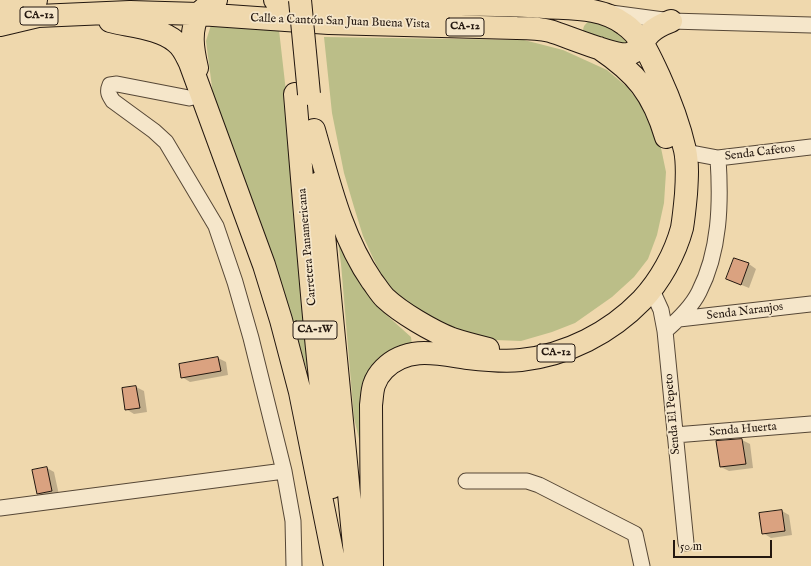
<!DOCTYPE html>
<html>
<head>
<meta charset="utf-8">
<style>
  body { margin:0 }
  #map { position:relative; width:811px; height:566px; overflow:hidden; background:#efd8ad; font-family:"IM FELL English",serif }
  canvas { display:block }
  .scale { position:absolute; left:673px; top:540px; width:99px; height:18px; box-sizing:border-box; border:2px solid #23170f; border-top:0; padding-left:5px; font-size:12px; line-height:14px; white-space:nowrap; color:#23170f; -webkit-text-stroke:3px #f5e6ca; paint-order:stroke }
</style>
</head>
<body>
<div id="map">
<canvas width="811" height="566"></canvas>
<div class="scale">50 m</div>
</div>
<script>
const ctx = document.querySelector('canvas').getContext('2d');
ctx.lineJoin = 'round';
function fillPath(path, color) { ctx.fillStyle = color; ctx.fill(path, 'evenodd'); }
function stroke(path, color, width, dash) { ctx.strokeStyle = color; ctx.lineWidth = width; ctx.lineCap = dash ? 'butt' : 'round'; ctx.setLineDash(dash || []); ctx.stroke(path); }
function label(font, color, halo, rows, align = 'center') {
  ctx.font = font + ' "IM FELL English",serif'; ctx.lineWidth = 3.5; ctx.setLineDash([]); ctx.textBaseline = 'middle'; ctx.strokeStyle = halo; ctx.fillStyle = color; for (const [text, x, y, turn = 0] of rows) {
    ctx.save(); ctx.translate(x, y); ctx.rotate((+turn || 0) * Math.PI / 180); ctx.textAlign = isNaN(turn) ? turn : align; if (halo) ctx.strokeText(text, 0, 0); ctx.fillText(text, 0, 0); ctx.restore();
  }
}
fillPath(new Path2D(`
  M593,19L629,32V47L583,32C583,25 586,23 593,19Z
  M211,25L279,30L324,427L275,264L213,95L206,41Z
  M324,37L524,40L563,50L607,70L627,87L640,103L650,121L661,148L666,172L664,203L657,235L648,259L634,277L612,297L575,323L552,332L521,341L495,340L482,338L456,329L431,318L403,301L385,282L373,258L363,236L354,207L344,173L332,113Z
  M335,219L363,285L382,311L411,337L412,345L400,349L360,443L354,418L341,264Z`), '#bbbe88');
fillPath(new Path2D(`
  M749,264L756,269L749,288L727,279Z
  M218,358L226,362L228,375L190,382L182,377Z
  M136,387L144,391L147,412L134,414L126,409Z
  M742,440L750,444L753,468L729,471L721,467L717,442Z
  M47,468L54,472L59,495L45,497L38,493Z
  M782,511L789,515L792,535L771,538L763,533Z`), '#0003');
const building = new Path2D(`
  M734,258L749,263L741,285L726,279Z
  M218,357L221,371L181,378L179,364Z
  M136,386L140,408L125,410L122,388Z
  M742,439L746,464L720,467L716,441Z
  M47,467L52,491L37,494L32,470Z
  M782,510L785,531L762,534L759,513Z`);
fillPath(building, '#daa280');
stroke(building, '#23170f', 1);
const minor = new Path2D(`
  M611,13L671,21L811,25
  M202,95L189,98L117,84L110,85C107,92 109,95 113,101L154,131L166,142L216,226L235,282L251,338L284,471L293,521L294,566
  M686,152L718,158L811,147
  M651,288L661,310L665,331L686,543
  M679,319L811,304
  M665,331C678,320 691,308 699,292C720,251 721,203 718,158
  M675,435L811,424
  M466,481H527L539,485L635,534L642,566
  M0,508L284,471`);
const highway = new Path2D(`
  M275,0C307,1 340,3 373,4C430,5 487,3 544,7C572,9 601,7 624,24C642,36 650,57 659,76C670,100 679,124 685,150C688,164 687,179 686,194C685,205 684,216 682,228C675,254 660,281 642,300C610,333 567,355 521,360C504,362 485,360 468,358C439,354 408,345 384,369C380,373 376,379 374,385C372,391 372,398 371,405L372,566
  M0,9L36,0
  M110,21C129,26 161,28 176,42C183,47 186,55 190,63L264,265L281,320L300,392L335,566
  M0,25L38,16L130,12L199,14L329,23L517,28C528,28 539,28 550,31C567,36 615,57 629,54C641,50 642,41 650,33C656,27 663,24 671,21
  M599,48C636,73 653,93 666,137
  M197,68C193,51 189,30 199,14C203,8 211,4 216,0
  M295,94C306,225 316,356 332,487
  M314,130C329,182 341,236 372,281C376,286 380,293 385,298C401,313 432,331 452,339C464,343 476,346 488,349
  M319,183L356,566`);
stroke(minor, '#564736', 17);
stroke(highway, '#23170f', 24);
stroke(minor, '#f5e6ca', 15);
stroke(highway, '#efd8ad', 22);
const highwayBridge = new Path2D(`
  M300,0L309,94`);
stroke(highwayBridge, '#23170f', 24, []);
stroke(highwayBridge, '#efd8ad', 22);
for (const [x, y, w] of [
  [39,16,38],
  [465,27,38],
  [315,330,44],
  [556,353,38]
]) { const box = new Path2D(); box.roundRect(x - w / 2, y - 9, w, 18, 3); ctx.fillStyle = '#f5e6ca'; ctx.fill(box); stroke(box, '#23170f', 1); }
label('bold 11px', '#23170f', null, [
  ["CA-12",39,16],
  ["CA-12",465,27],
  ["CA-1W",315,330],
  ["CA-12",556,353]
]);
label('12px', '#23170f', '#f5e6ca', [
  ["Calle a Cantón San Juan Buena Vista",340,22,2],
  ["Senda Cafetos",760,153,-7],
  ["Carretera Panamericana",308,247,-95],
  ["Senda Naranjos",745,312,-7],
  ["Senda El Pepeto",673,414,-95],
  ["Senda Huerta",743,430,-5]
]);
</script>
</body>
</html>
